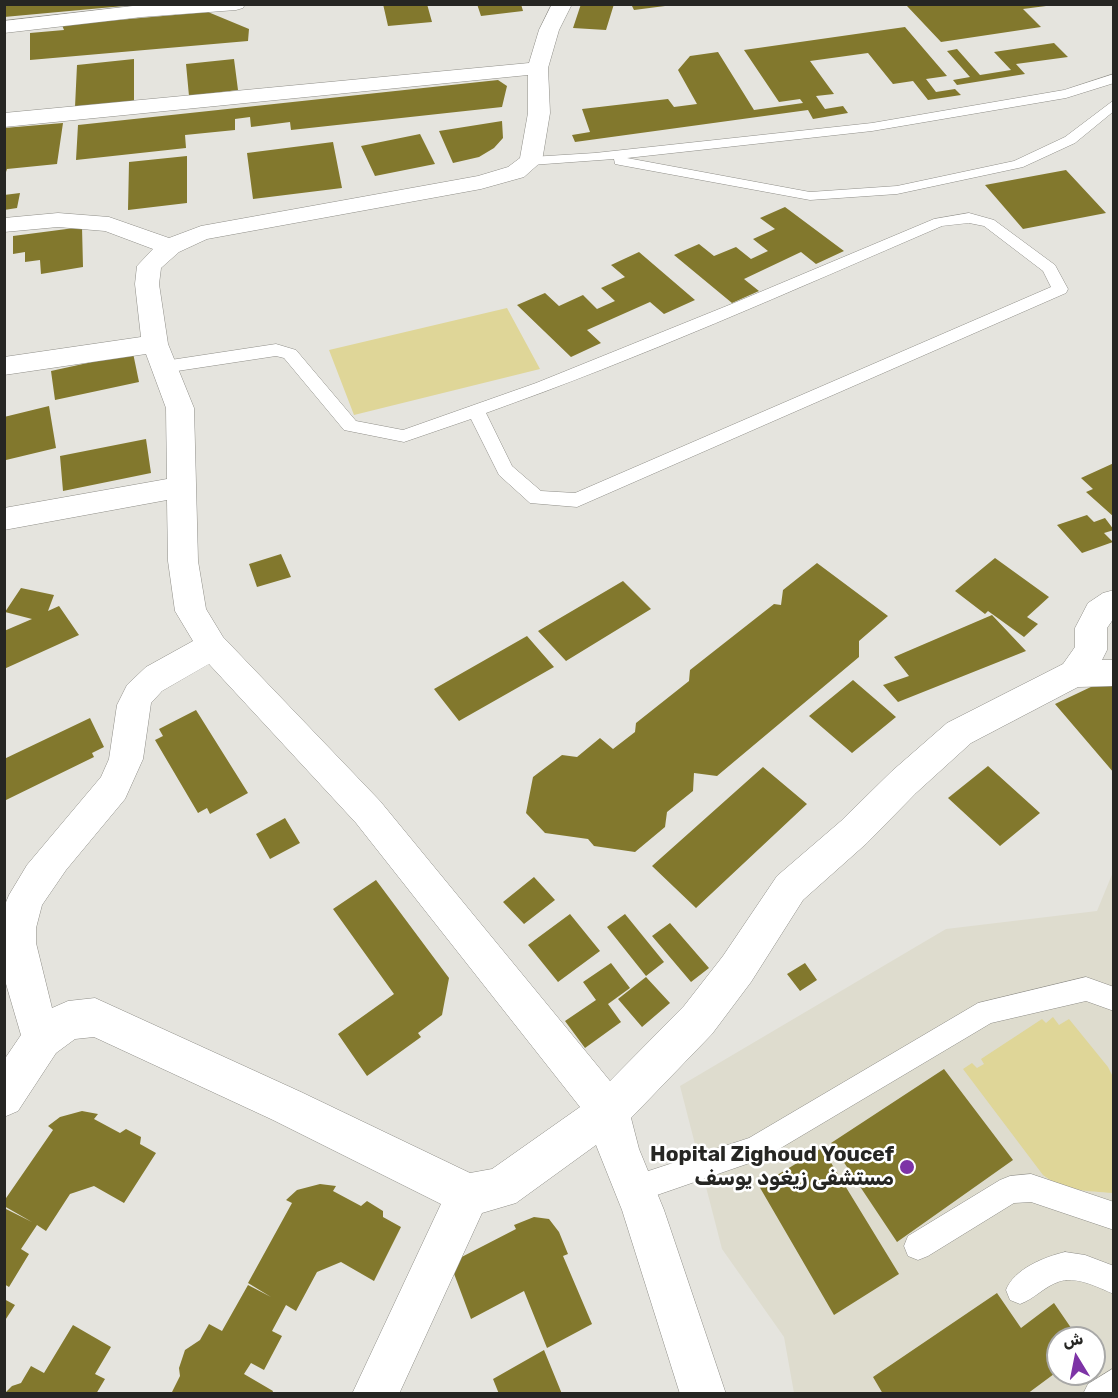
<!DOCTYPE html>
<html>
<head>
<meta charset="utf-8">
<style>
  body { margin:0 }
  #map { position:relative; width:1118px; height:1398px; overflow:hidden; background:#e5e4de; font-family:Rubik,Cairo,sans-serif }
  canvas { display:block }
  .frame { position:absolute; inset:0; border:6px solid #262623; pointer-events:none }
  .north { position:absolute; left:1046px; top:1326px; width:60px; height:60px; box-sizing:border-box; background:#fff; border:2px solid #a8a8a7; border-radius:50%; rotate:350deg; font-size:16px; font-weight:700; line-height:24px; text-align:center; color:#262623 }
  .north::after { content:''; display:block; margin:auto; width:21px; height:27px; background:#7d33a6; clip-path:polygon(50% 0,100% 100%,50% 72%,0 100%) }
</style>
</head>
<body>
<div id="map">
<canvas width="1118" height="1398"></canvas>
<div class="frame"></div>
<div class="north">ش</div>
</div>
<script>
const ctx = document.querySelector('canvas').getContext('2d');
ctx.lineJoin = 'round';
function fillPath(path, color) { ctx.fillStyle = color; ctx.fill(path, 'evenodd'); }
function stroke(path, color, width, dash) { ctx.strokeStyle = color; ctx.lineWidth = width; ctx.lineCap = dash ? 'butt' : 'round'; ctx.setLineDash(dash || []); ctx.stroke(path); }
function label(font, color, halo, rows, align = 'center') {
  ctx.font = font + ' Rubik,Cairo,sans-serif'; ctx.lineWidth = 5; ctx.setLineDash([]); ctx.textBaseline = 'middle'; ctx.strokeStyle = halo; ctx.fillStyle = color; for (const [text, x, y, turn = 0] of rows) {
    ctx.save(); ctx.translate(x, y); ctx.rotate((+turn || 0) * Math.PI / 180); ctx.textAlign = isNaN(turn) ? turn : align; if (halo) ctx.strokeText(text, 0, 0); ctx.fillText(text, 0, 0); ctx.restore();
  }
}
fillPath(new Path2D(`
  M1113,872V1393H794L784,1337L722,1249L680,1086L946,929L1097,911ZM1058,1338H1094V1374H1058Z`), '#dedcce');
fillPath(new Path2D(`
  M507,308L540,369L354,415L329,350Z
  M1053,1017L1059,1025L1069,1019L1108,1067L1112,1075L1113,1193C1088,1191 1063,1191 1043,1175L963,1069L972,1063L977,1068L984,1064L981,1059L1042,1019L1046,1023Z`), '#dfd698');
fillPath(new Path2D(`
  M4,4H124V6L4,17Z
  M383,4H427L432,22L388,26Z
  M477,4H521L523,11L481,16Z
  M581,4H614L606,30L573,28Z
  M631,4H665V6L634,10Z
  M914,4H1045L1046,6L1023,9L1041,27L941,42L907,6Z
  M208,12L249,29L248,41L30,60V33L64,30L62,25Z
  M905,27L947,76L926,79L936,92L955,89L961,95L928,100L913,81L893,84L868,53L810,61L834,94L816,96L825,109L843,106L848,113L813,119L808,110L575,142L572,135L590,132L582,109L668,99L674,107L697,104L678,70L690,56L718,52L754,110L803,103L800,99L779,102L744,50Z
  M1054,43L1068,57L1016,64L1025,74L957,85L953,80L970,77L947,51L957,49L980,75L1011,70L994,52Z
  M134,59V101L75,107L77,65Z
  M234,59L238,90L189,96L186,64Z
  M498,80L507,86L502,107L291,130L290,122L251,127L250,117L235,119V130L185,135L186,148L76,160L78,125Z
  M502,121L503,138L494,148L479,157L453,163L439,131Z
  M63,123L57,164L7,169L4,178V128Z
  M420,134L435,164L375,176L361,146Z
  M333,142L342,188L253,199L247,153Z
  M187,156V203L128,210L129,162Z
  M1066,170L1106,213L1023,229L985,185Z
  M20,193L17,208L4,210V195Z
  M785,207L844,251L816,264L801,252L744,279L759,291L732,303L674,255L699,244L714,256L736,247L751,259L768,251L753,239L775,229L760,218Z
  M82,227L83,267L41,274L40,260L25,262V252L13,254V236Z
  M639,252L695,300L664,314L650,302L587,330L601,343L571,357L517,305L545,293L559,306L583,295L597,309L615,301L601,288L625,277L611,265Z
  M133,353L139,382L55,400L51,371Z
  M49,406L56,448L6,460L4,417Z
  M146,439L151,473L63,491L60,456Z
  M1114,463V517L1086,492L1093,489L1081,478Z
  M1087,515L1094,522L1105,518L1114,530L1104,533L1113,542L1082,553L1057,525Z
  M281,554L291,577L257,587L249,564Z
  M995,558L1049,597L1027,617L1038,624L1024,637L988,611L985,614L955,591Z
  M817,563L888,616L859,641V657L717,776L694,773L693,791L667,812L665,827L635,852L594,846L588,839L545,833L526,813L533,777L562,755L577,757L600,738L613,749L635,732L636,723L689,681L690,670L774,604L781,605L783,590Z
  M623,581L651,609L566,661L538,631Z
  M21,588L54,595L48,611L59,606L79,635L4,669V631L32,619L5,612Z
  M992,615L1026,651L898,702L883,685L909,676L894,657Z
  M527,636L554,667L459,721L434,689Z
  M1114,676V773L1055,704Z
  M853,680L896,717L852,753L809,716Z
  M196,710L248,793L210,814L207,808L198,813L155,740L163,736L159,729Z
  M90,718L104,747L92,753L94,757L4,801V759Z
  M988,766L1040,813L1000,846L948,798Z
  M763,767L807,804L696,908L652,866Z
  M285,818L300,843L270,859L256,834Z
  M534,877L555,900L524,924L503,902Z
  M376,880L449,978L442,1015L418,1033L421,1037L367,1076L338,1034L394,994L333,909Z
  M570,914L600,951L558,982L528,945Z
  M625,914L664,962L646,976L607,927Z
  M670,923L709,968L691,982L652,936Z
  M611,963L630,988L608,1004L621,1022L585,1048L565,1021L596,1000L583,982Z
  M805,963L817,980L800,991L787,974Z
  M646,977L670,1003L642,1027L618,999Z
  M944,1069L1013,1160L897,1242L831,1143Z
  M82,1111L98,1114L94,1119L120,1133L126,1129L141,1137L140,1144L156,1153L124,1203L94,1186L70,1194L46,1231L37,1225L21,1249L29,1254L9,1287L4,1284V1208L32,1222L4,1206V1201L53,1130L48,1126L60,1117Z
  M822,1148L899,1274L834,1315L759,1186Z
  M320,1184L336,1186L333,1191L361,1206L367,1201L383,1211V1217L401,1227L374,1281L341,1262L317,1272L296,1311L286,1305L272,1331L282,1336L264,1370L251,1363L244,1374L273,1391L272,1394H171L180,1376L179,1368L185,1350L200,1340L209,1324L222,1331L248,1285L271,1297L248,1283L292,1203L286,1200L297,1190Z
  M534,1217L549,1219L559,1232L568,1254L563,1256L592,1324L547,1348L524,1291L471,1319L450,1263L516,1229L514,1225Z
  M997,1293L1021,1328L1054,1303L1078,1338H1058V1371L1027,1394H883L873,1377Z
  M4,1299L15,1305L4,1322Z
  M73,1325L111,1347L95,1374L105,1379L96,1394H4L12,1386L21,1383L31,1366L44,1373Z
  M544,1350L562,1394H499L493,1379Z`), '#82782d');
const lane = new Path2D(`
  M1114,74V83L1066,98L872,131L627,158L810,192L897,186L1014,161L1065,137L1114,100V111L1075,143L1023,167L897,194L810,200L620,165L615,164L614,159L531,165L524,161L531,157L595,153L872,123L1064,90Z
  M969,213L994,220L1055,265L1068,289L1066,293L577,507L530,503L499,475L471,419L404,442L344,430L284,358L276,356L164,373L158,371L156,367L158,363L164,361L276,344L296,350L356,421L403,430L536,383L734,303L934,219ZM969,223L984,226L1043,271L1051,287L575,493L541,491L512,466L486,413C641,358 791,291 942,226Z
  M1086,977L1114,987V1011L1086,1001L991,1023L764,1158L634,1203L624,1199L620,1189L624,1179L749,1138L978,1003Z
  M1031,1174L1114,1202V1230L1031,1202L1014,1203L928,1256L918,1260L908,1256L904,1246L908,1236L1000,1180L1010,1176Z
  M1065,1252L1085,1255L1114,1266V1294C1097,1287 1075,1275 1058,1282C1044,1287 1034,1299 1020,1304L1010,1300L1006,1290C1014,1269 1044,1257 1065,1252Z
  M1114,1368V1394H1083L1088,1384Z`);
const street = new Path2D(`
  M150,4H245L243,8L236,10L142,17L4,33V21Z
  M552,4H572L559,30L548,68L550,113L542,161L524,177L481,189L207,239L179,252L161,268L159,284L168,344L194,408L198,561L206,609L223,637L380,801L610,1081L684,1006L723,956L777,876L841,821L892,771L947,723L1063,664L1075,647V628L1088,603L1103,593L1114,590V618L1107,628V650L1102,660H1114V686L1078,687L971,743L916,793L867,843L803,900L751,982L712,1034L631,1118L639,1149L664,1210L726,1394H680L622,1210L596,1145L516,1203L482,1213L399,1394H352L441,1204L273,1120L94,1037L75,1039L56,1053L18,1111L4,1117V1060L21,1035L4,977V907L9,895L27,865L101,777L109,759L117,705L127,685L146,667L193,641L175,611L168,561L167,500L4,530V508L167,479L166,408L146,354L4,375V357L141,337L135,284L137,266L153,249L105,231L58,227L4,232V218L58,213L109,217L169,238L201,226L478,176L508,167L520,158L528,113V75L4,127V113L529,63L539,30ZM209,664L356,823L580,1107L492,1169L470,1173L301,1092L95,998L68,1001L52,1008L36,943V928L42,905L66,870L125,799L143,759L151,703L162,691Z`);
stroke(lane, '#8f8e88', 1);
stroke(street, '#8f8e88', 1);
fillPath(lane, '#fff');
fillPath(street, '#fff');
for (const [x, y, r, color] of [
  [907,1167,8,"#7d33a6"]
]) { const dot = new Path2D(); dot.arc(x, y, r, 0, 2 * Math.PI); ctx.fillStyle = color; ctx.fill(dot); stroke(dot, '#fff', 2); }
label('bold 21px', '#262623', '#fff', [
  ["Hopital Zighoud Youcef",894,1155],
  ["مستشفى زيغود يوسف",894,1179]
], 'right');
</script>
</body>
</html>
